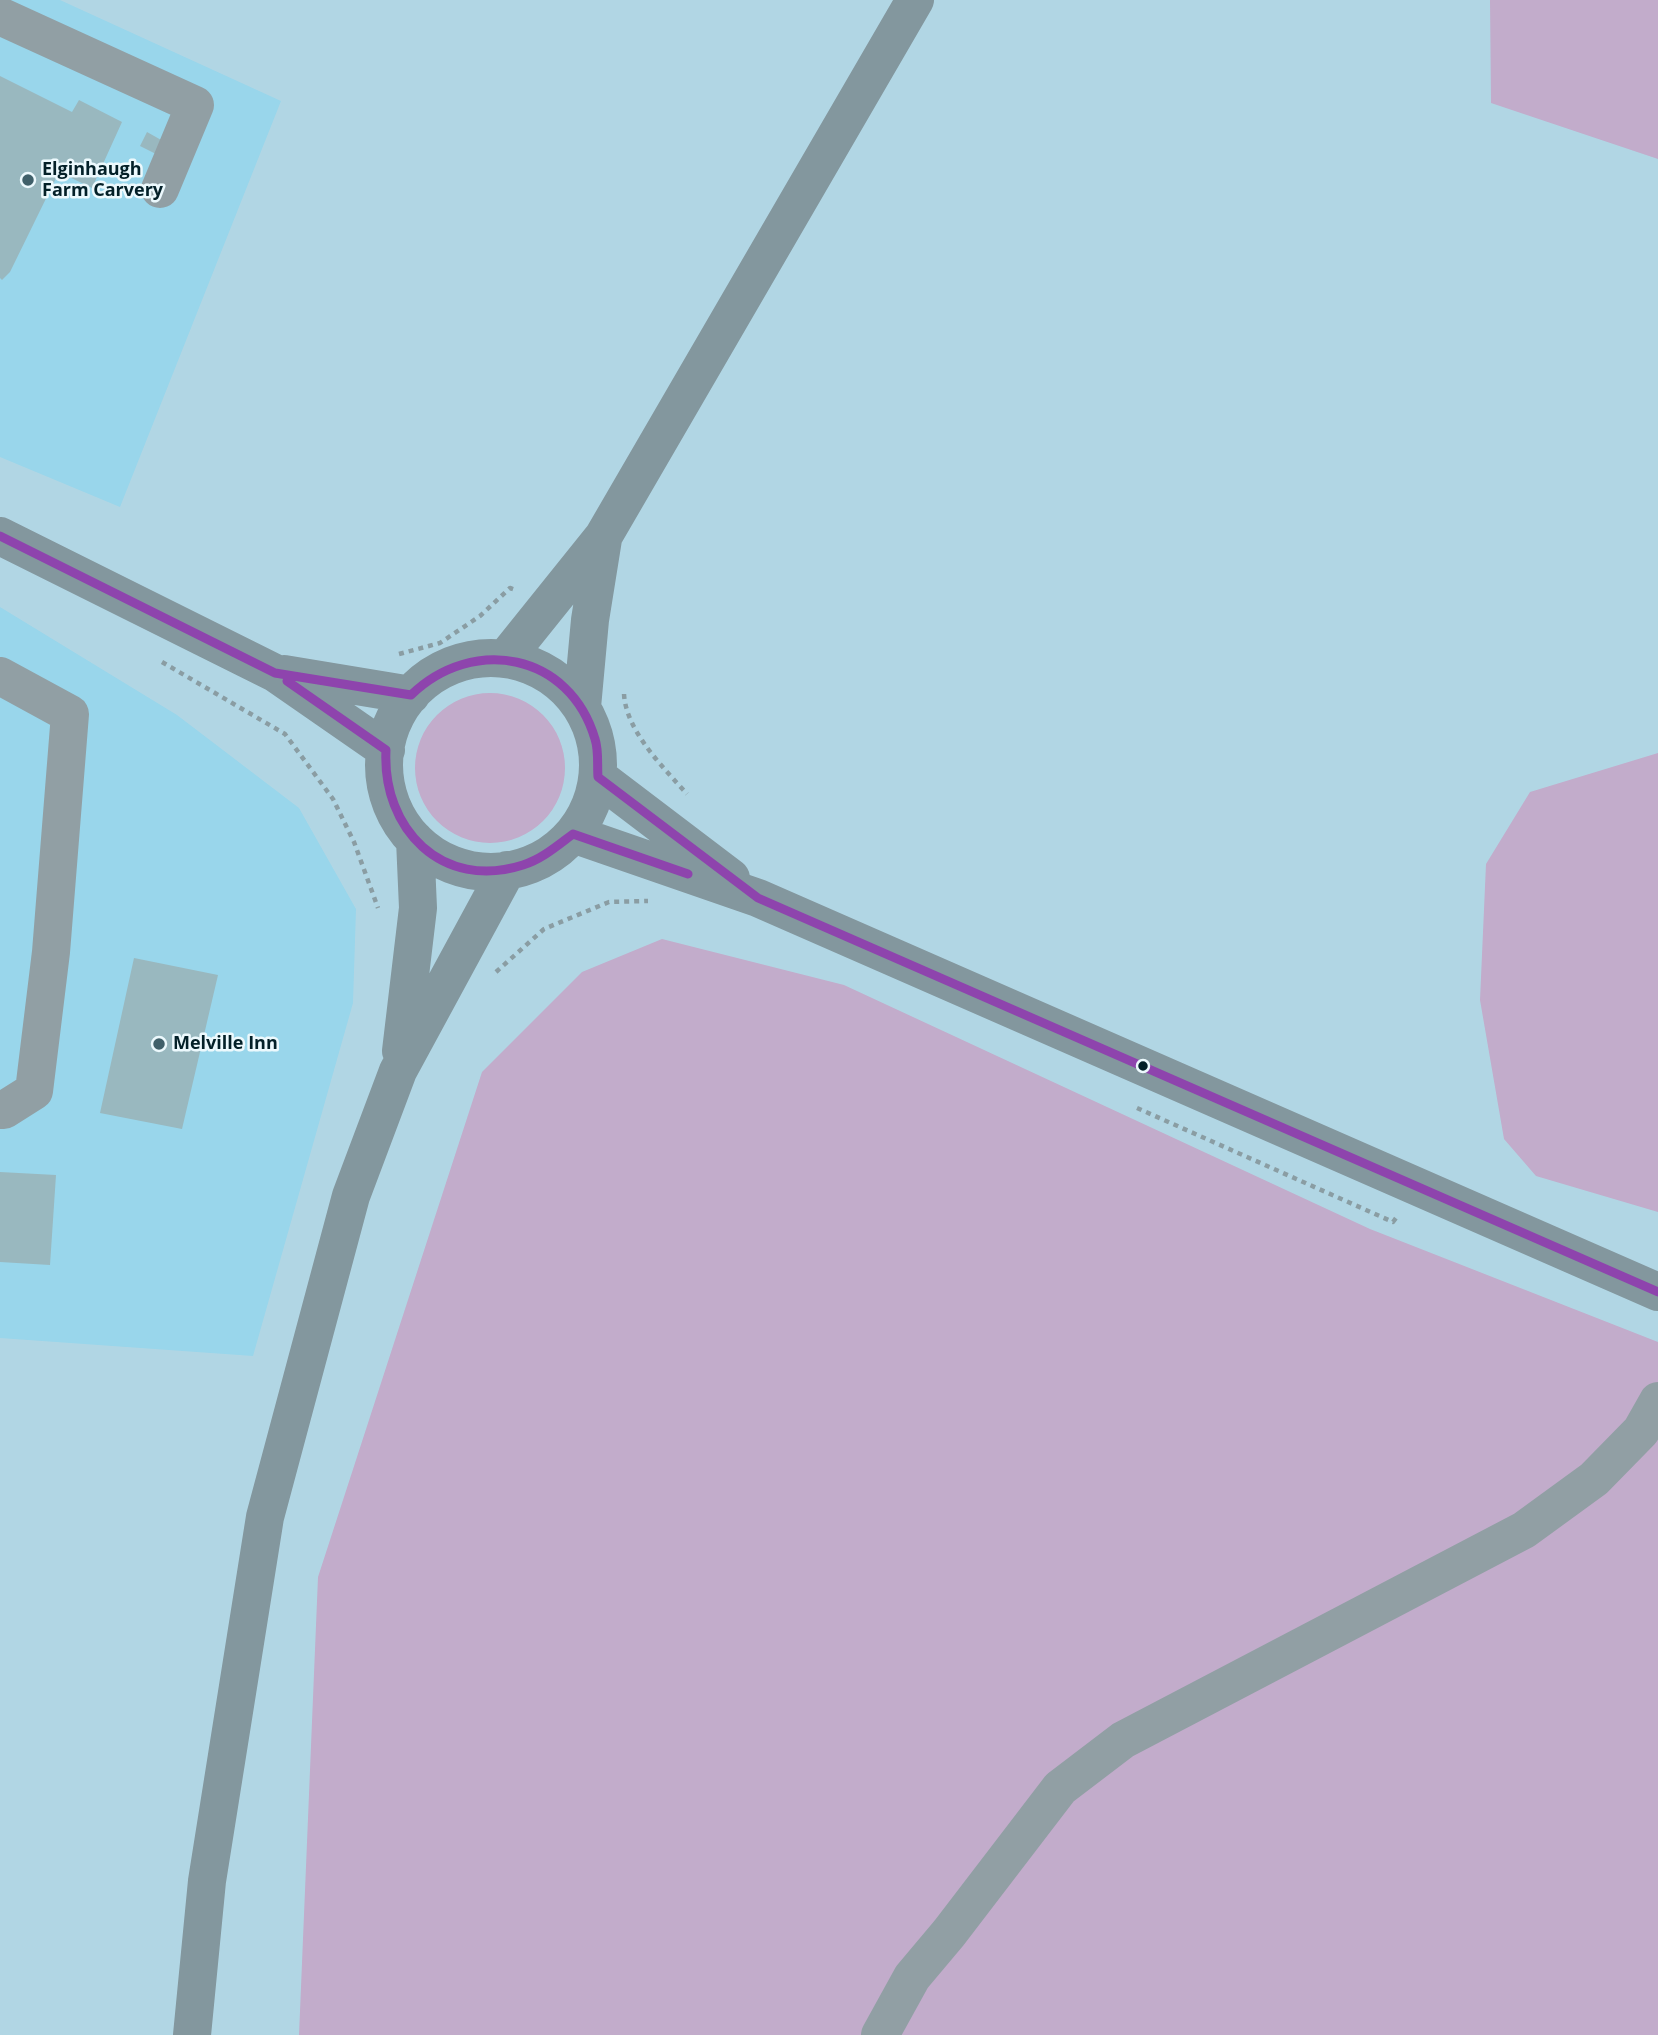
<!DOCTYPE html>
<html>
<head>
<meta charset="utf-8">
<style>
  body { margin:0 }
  canvas { display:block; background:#b1d6e4 }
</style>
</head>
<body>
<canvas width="1658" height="2035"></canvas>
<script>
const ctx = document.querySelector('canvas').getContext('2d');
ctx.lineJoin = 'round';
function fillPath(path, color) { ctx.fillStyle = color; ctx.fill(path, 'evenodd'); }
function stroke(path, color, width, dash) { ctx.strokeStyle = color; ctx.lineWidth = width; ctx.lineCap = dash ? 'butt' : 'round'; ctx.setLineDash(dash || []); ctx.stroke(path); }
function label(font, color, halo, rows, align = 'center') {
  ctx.font = font + ' "Open Sans",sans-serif'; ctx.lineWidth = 5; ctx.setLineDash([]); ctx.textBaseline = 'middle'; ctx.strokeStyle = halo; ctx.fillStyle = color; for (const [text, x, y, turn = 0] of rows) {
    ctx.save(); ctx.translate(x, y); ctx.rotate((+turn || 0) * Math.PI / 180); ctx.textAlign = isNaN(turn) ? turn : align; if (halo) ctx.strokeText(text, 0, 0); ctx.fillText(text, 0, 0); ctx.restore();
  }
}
fillPath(new Path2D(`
  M0,0H60L281,101L120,507L0,457Z
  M0,607L177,715L299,808L356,909L353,1003L253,1356L0,1338Z`), '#99d6eb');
fillPath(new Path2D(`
  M1490,0H1658V159L1491,103Z
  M415 768a75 75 0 1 1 150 0a75 75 0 1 1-150 0Z
  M1658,753V1212L1536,1176L1504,1139L1480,1000L1486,864L1530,792Z
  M662,939L844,985L1370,1229L1658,1342V2035H299L318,1577L482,1072L582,972Z`), '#c2accb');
fillPath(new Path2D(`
  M0,76L72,112L79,100L122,122L92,188L59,172L10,272L2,280L0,278Z
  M147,132L163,141L156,154L140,146Z
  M134,958L218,975L182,1129L100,1113Z
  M0,1172L56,1175L50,1265L0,1262Z`), '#99b8bf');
stroke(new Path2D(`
  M399,654L440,643L480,616L510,588L516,590
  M162,662L285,734L333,799L354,842L378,908
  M624,694C626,731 663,767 687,794
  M496,972L544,929L609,902L648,901
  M1137,1108L1393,1222L1396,1218`), '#8a9da3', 4.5, [5, 5]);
stroke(new Path2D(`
  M0,16L195,105L160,189
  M0,676L70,714L51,952L34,1091L4,1110H0
  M880,2035L912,1977L949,1933L1060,1788L1123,1740L1524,1530L1594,1479L1641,1431L1658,1401`), '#919fa4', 38);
stroke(new Path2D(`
  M0,536L275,673L386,750
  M384 765a107 107 0 1 1 214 0a107 107 0 1 1-214 0Z
  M505,659L603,537L915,0
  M284,674L411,695
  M582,707L590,620L603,539
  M598,777L731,878
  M573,834L758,898L1658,1292
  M401,1051L418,908L415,840
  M192,2035L207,1881L265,1517L351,1196L398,1071L507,870`), '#83979e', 38);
stroke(new Path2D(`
  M0,536L275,673L411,695C473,635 570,653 595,739C599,751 597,765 598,777L758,898L1658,1292
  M287,681L386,750C382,829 442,891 523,865C542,859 557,846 573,834L688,874`), '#8e44ad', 9);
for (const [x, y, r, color] of [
  [28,180,7,"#40606a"],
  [159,1044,7,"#40606a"],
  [1143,1066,6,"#032028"]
]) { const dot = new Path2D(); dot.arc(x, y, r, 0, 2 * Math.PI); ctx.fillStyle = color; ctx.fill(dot); stroke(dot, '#ecf9fd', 2.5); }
label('bold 18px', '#032028', '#ecf9fd', [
  ["Elginhaugh",42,170],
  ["Farm Carvery",42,191],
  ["Melville Inn",173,1044]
], 'left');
</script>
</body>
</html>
